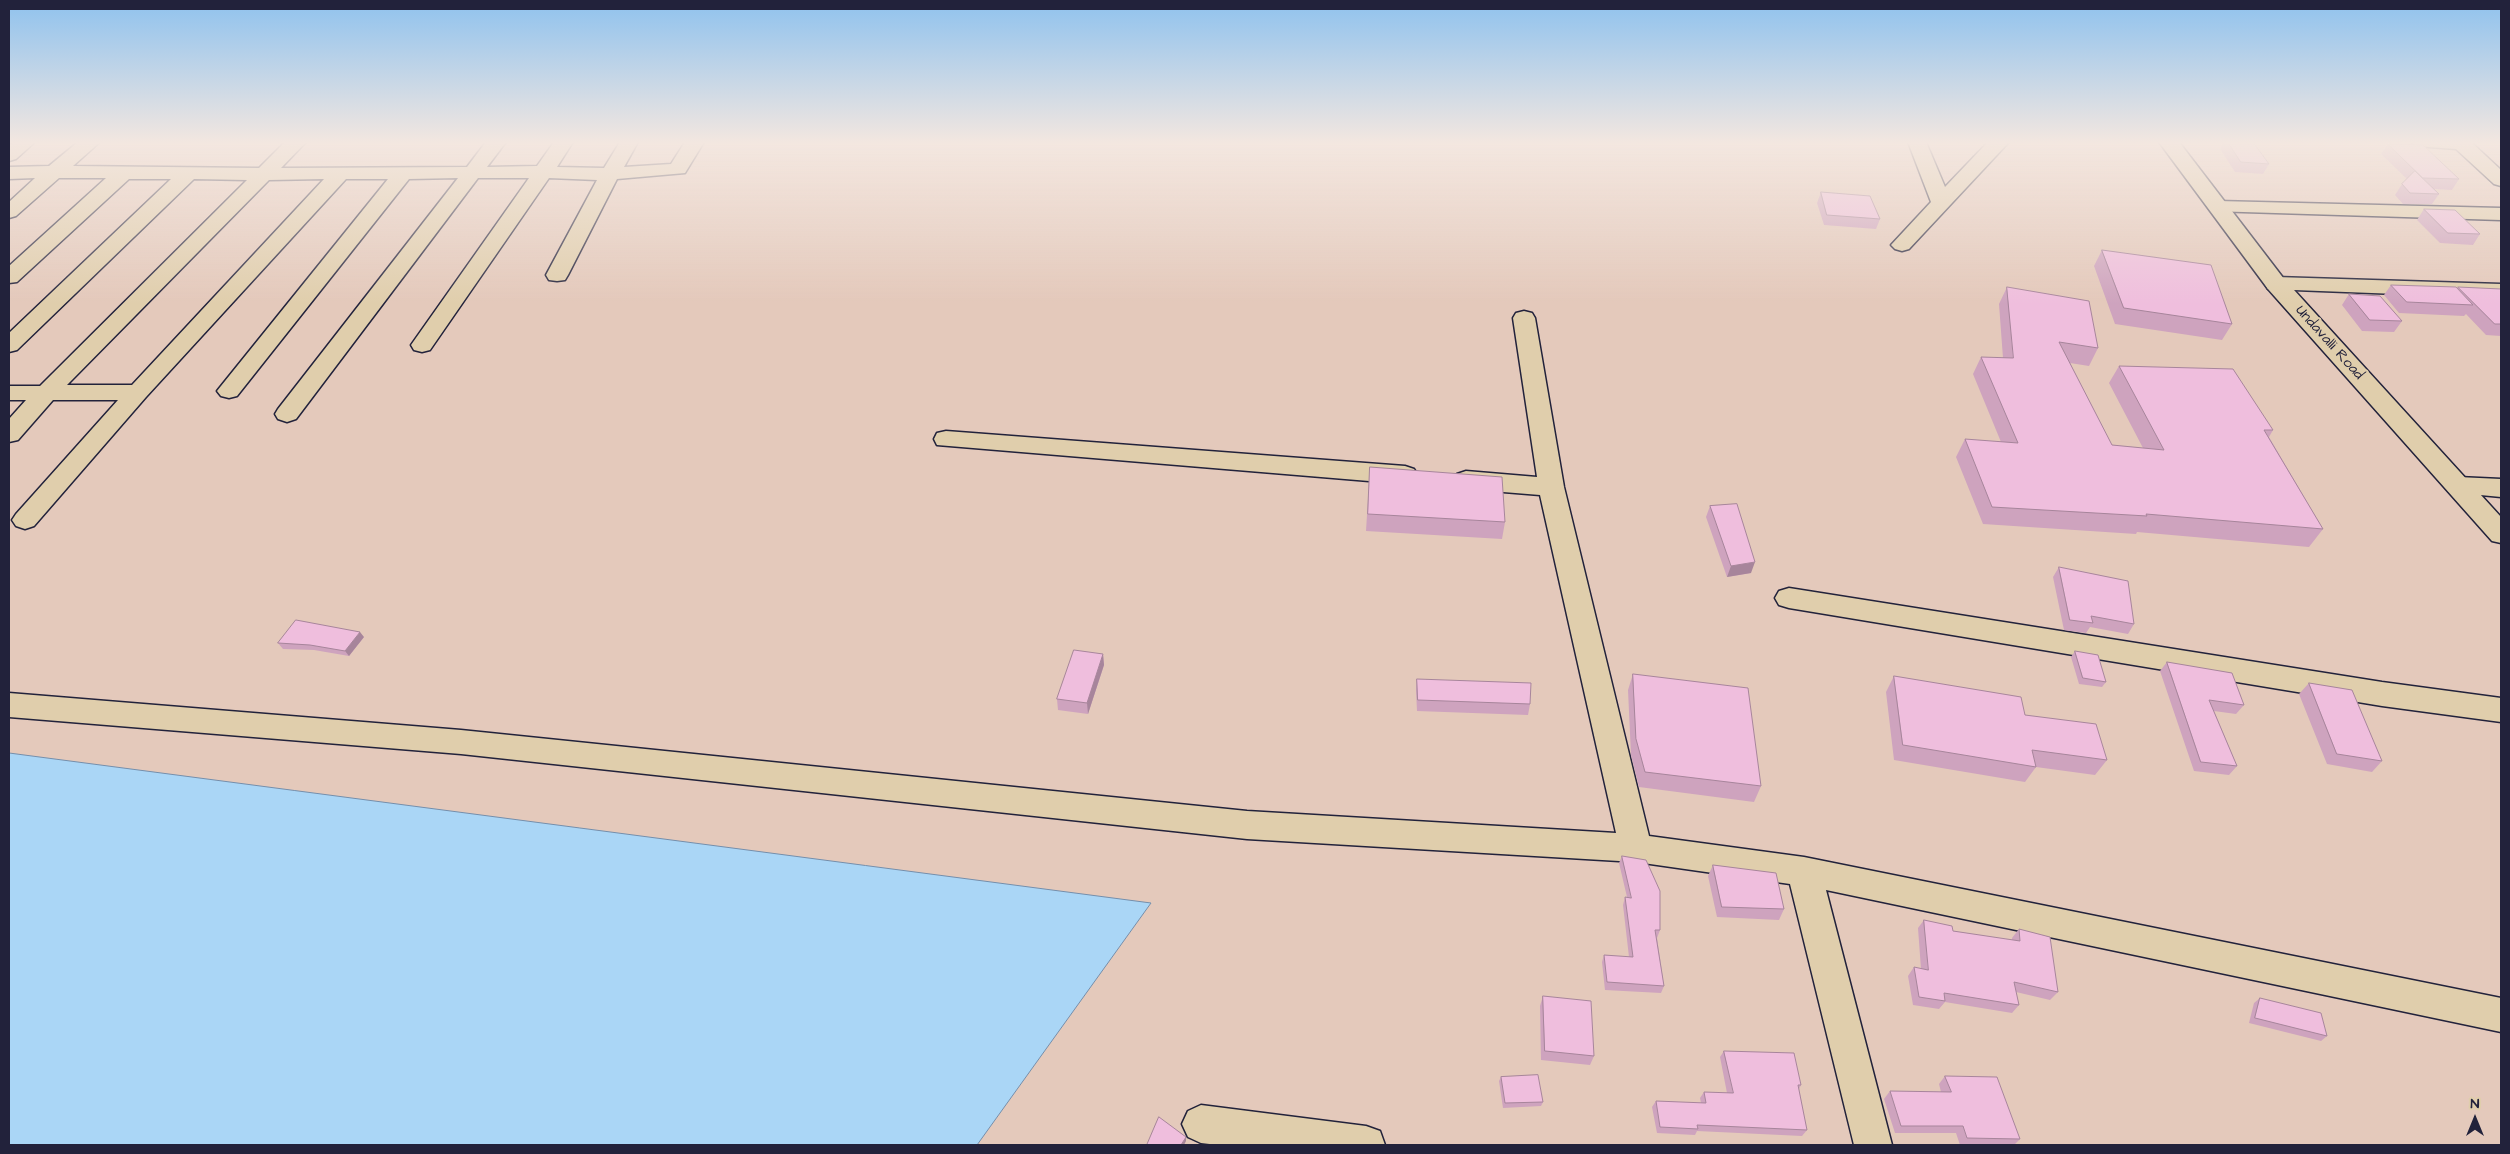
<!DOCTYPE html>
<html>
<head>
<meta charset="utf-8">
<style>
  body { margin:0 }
  #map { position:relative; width:2510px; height:1154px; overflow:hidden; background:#e4c9bb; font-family:"Architects Daughter",sans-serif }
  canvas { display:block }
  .frame { position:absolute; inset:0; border:10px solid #22223b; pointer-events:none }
  .north { position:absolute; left:2450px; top:1094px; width:50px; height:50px; -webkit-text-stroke:4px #e0ceac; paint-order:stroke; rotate:0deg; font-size:14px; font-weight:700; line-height:20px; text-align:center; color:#22223b }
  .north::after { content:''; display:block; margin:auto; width:18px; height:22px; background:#22223b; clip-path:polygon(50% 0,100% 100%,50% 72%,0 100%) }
</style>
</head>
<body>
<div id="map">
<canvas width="2510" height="1154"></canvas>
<div class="frame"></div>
<div class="north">N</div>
</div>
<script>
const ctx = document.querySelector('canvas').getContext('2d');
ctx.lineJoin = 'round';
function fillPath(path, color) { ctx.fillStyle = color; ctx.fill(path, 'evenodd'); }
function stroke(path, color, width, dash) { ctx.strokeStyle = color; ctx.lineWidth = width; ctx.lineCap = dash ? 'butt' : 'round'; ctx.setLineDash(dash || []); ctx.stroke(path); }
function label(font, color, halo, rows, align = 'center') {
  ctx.font = font + ' "Architects Daughter",sans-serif'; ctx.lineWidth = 4; ctx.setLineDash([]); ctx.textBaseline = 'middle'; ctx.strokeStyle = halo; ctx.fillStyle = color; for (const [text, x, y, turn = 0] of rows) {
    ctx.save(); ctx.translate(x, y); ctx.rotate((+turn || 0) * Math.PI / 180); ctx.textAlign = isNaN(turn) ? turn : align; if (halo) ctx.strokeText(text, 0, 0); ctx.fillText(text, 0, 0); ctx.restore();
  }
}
const water = new Path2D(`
  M9,753L1151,903L977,1145H9Z`);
fillPath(water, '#aad6f6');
stroke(water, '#748eab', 1);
const minor = new Path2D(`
  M13,142H35L16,159L9,161V146Z
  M78,142H100L73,166L259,168L285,142H306L281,168L467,167L486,142H506L487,167L537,166L554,142H573L557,167L604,168L620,142H638L624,167L671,164L685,142H704L685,173L617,179L568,275L565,280L557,281L549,280L546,275L597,180L549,178L430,350L422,352L414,350L411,345L529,178H478L296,419L287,422L278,419L275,414L278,409L458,178L409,179L237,396L229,398L221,396L217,391L221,386L388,179H346L146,397L34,526L25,529L16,526L12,520L16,514L118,400H53L18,440L9,442V419L26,400H9V386H40L247,180L194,179L17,350L9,352V333L171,179H129L17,282L9,283V266L106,178H59L16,216L9,218V202L35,178L9,179V167L49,166ZM324,179L132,385H67L269,180Z
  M1908,142H1926L1945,187L1988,142H2009L1909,249L1902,251L1895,249L1891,245L1931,202Z
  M2412,142H2471L2501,170V186L2494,184L2456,149L2415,146Z
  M2276,277L2501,284V298L2268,289L2265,284L2268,279Z
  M1524,311L1532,313L1535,318L1564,487L1649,836L1804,857L2501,998V1032L1826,890L1892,1145H1854L1790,884L1636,862L1247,839L461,754L9,717V693L461,730L1247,811L1616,833L1540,495L1466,489L1457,486L1453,480L1457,474L1466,471L1537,477L1513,318L1516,313Z
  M946,431L1405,466L1414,469L1418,475L1414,481L1405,484L937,445L934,439L937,433Z
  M2458,477L2501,479V497L2449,492L2445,486L2449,480Z
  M1789,588L2382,682L2501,698V722L2382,706L1789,608L1779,605L1775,598L1779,591Z
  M1201,1105L1366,1126L1380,1131L1385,1145H1218L1201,1143L1188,1137L1182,1124L1188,1111Z`);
const tertiary = new Path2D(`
  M2218,201L2501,208V220L2211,211L2208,207L2211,203Z`);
const secondary = new Path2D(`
  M2159,142H2179L2284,279L2501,517V543L2492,541L2268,289Z`);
stroke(minor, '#22223b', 3);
stroke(tertiary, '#22223b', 3);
stroke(secondary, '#22223b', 3);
fillPath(minor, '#e0ceac');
fillPath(tertiary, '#e0ceac');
fillPath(secondary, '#e0ceac');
fillPath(new Path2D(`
  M2224,142H2253L2269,164L2263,174L2235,172L2220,149Z
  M2388,144L2459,179L2452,190L2434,189L2439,194L2432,204H2403L2395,195L2402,184L2407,179L2381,154Z
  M1821,192L1880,219L1876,229L1824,225L1817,203Z
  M2424,209L2480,234L2473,245L2440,243L2417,220Z
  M2102,250L2232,324L2222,340L2115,324L2094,266Z
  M2391,285L2457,289L2458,287L2501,289V336L2486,335L2466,314L2464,316L2399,313L2384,295Z
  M2007,287L2098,348L2089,366L2070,363L2112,445L2143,448L2109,383L2119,366L2273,430L2269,437L2323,529L2309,547L2137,532L2136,534L1983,524L1956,457L1965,439L2001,442L1973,374L1981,357L2003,358L1999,304Z
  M2349,294L2402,321L2394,332L2362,331L2342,305Z
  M1370,467L1505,522L1502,539L1366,531Z
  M1710,506L1751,573L1727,577L1706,517Z
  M2059,567L2134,624L2128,634L2090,627L2086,633L2064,630L2053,577Z
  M364,637L349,656L314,650L283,649L278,643Z
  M2075,651L2106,682L2102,687L2079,684L2071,657Z
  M1103,654L1104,665L1088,714L1058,710L1057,699Z
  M2167,662L2244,705L2236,714L2214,711L2237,766L2229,775L2194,771L2160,671Z
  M1633,674L1761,786L1754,802L1639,787L1631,755L1628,690Z
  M1894,676L2025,715L2107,760L2095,775L2036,767L2025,782L1894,760L1886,692Z
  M1417,679L1530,704L1528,715L1417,711L1416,690Z
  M2309,683L2382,761L2372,772L2327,764L2299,694Z
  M1622,856L1660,930L1657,938L1664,986L1661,993L1605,990L1602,962L1604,955L1629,957L1623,905L1625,897H1627L1619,863Z
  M1713,865L1784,909L1779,920L1717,917L1708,876Z
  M1924,920L1953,931L2012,940V938L2019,929L2058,992L2050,1000L2016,992L2019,1005L2012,1013L1945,1002L1939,1009L1913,1005L1908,976L1914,967L1921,969L1918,928Z
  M1543,996L1594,1056L1590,1065L1541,1060L1540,1006Z
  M2260,998L2327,1036L2321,1041L2249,1023L2254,1003Z
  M1724,1051L1801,1085L1799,1089L1807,1130L1802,1136L1697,1131L1695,1135L1657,1133L1652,1107L1656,1101L1701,1103L1700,1098L1704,1092L1727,1093L1720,1057Z
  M1945,1076L2020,1139L2014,1145H1960L1956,1133H1895L1884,1099L1890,1091L1941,1092L1939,1084Z
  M1501,1077L1543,1102L1541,1106L1503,1108L1499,1081Z`), '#cea3be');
fillPath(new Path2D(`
  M1755,562L1751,573L1727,577L1731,566Z
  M360,632L364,637L349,656L345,651Z
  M1103,654L1104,665L1088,714L1087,703Z
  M1186,1137V1141L1184,1145H1181Z`), '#a7859b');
const building = new Path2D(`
  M2228,142H2253L2269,164L2241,162Z
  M2388,144L2423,145L2459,179L2423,178Z
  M2415,171L2439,194L2410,193L2402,184Z
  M1821,192L1870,196L1880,219L1827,215Z
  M2424,209L2455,210L2480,234L2448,233Z
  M2102,250L2211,265L2232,324L2124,308Z
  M2391,285L2456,287L2473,305L2407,302Z
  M2007,287L2089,301L2098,348L2059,342L2112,445L2164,450L2119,366L2233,369L2273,430H2264L2323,529L2146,514L2147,516L1992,507L1965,439L2018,443L1981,357L2013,358Z
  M2458,287L2501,289V324H2495Z
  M2349,294L2380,296L2402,321L2370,320Z
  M1370,467L1502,477L1505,522L1368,514Z
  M1737,504L1755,562L1731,566L1710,506Z
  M2059,567L2128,581L2134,624L2091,616L2093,623L2070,620Z
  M296,620L360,632L345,651L310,645L278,643Z
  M1074,650L1103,654L1087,703L1057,699Z
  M2075,651L2098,655L2106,682L2083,678Z
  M2167,662L2232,673L2244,705L2209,700L2237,766L2201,762Z
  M1633,674L1748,688L1761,786L1645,772L1636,739Z
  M1894,676L2021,697L2025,715L2096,724L2107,760L2032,750L2036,767L1903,745Z
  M1417,679L1531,683L1530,704L1418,700Z
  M2309,683L2352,690L2382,761L2337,754Z
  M1622,856L1646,860L1660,891V930H1655L1664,986L1607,982L1604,955L1633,957L1625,897L1631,898Z
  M1713,865L1776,873L1784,909L1722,907Z
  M1924,920L1952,926L1953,931L2020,941L2019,929L2050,937L2058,992L2014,982L2019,1005L1944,993L1945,1001L1919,997L1914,967L1928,970Z
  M1543,996L1591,1001L1594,1056L1545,1051Z
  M2260,998L2321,1013L2327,1036L2255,1018Z
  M1724,1051L1794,1053L1801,1085H1798L1807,1130L1697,1125L1698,1129L1660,1127L1656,1101L1706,1103L1704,1092L1733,1093Z
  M1538,1075L1543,1102L1505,1103L1501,1077Z
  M1945,1076L1997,1077L2020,1139L1967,1138L1963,1126H1901L1890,1091L1951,1092Z
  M1159,1117L1186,1137L1181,1145H1147Z`);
fillPath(building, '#efbedd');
stroke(building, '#a7859b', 1);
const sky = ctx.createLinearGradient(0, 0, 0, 304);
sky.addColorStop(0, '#8fc2ee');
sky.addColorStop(0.47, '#f3e7e0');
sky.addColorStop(1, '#f3e7e000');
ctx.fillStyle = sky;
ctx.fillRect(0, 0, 2510, 304);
label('15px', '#22223b', '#e0ceac', [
  ["Undavalli Road",2329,343,48]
]);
</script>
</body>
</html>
